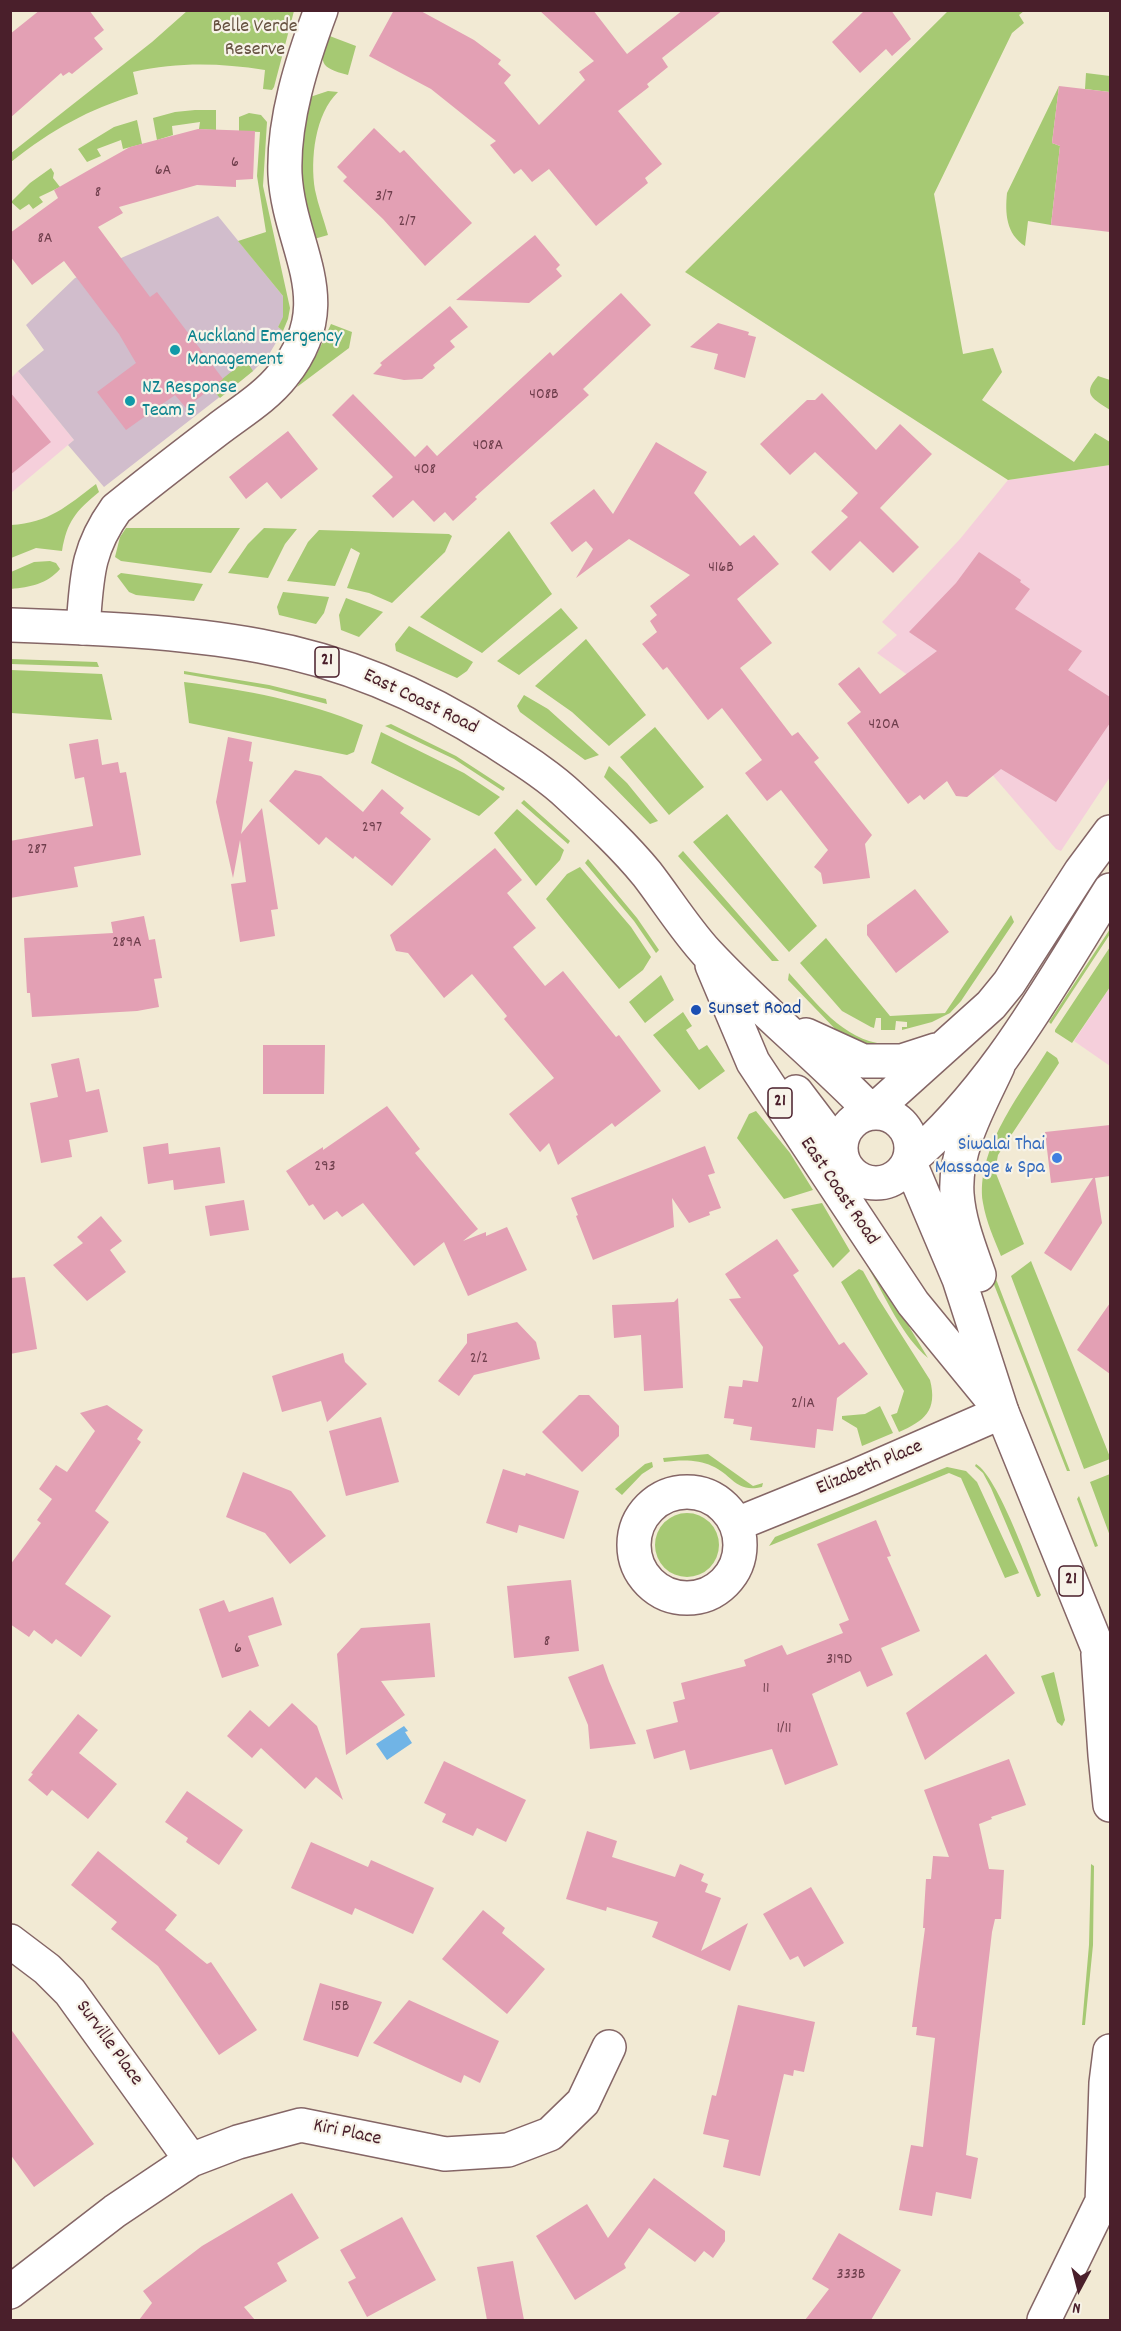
<!DOCTYPE html>
<html>
<head>
<meta charset="utf-8">
<style>
  body { margin:0 }
  #map { position:relative; width:1121px; height:2331px; overflow:hidden; background:#f2ead4; font-family:Dekko,sans-serif }
  canvas { display:block }
  .frame { position:absolute; inset:0; border:12px solid #4a1f2b; pointer-events:none }
  .north { position:absolute; left:1049px; top:2259px; width:60px; height:60px; -webkit-text-stroke:4px #f7f3e8; paint-order:stroke; rotate:187deg; font-size:16px; font-weight:700; line-height:24px; text-align:center; color:#4a1f2b }
  .north::after { content:''; display:block; margin:auto; width:21px; height:27px; background:#4a1f2b; clip-path:polygon(50% 0,100% 100%,50% 72%,0 100%) }
</style>
</head>
<body>
<div id="map">
<canvas width="1121" height="2331"></canvas>
<div class="frame"></div>
<div class="north">N</div>
</div>
<script>
const ctx = document.querySelector('canvas').getContext('2d');
ctx.lineJoin = 'round';
function fillPath(path, color) { ctx.fillStyle = color; ctx.fill(path, 'evenodd'); }
function stroke(path, color, width, dash) { ctx.strokeStyle = color; ctx.lineWidth = width; ctx.lineCap = dash ? 'butt' : 'round'; ctx.setLineDash(dash || []); ctx.stroke(path); }
function label(font, color, halo, rows, align = 'center') {
  ctx.font = font + ' Dekko,sans-serif'; ctx.lineWidth = 4.5; ctx.setLineDash([]); ctx.textBaseline = 'middle'; ctx.strokeStyle = halo; ctx.fillStyle = color; for (const [text, x, y, turn = 0] of rows) {
    ctx.save(); ctx.translate(x, y); ctx.rotate((+turn || 0) * Math.PI / 180); ctx.textAlign = isNaN(turn) ? turn : align; if (halo) ctx.strokeText(text, 0, 0); ctx.fillText(text, 0, 0); ctx.restore();
  }
}
fillPath(new Path2D(`
  M18,371L74,440L11,493V378Z
  M1110,465V777L1061,851L1056,849L940,714L916,681L877,653L897,635L882,622L960,539L1008,480Z
  M1110,987V1066L1074,1041Z`), '#f5cfdb');
fillPath(new Path2D(`
  M218,216L283,296V318L278,327L283,331L268,356L253,371L104,487L68,445L74,440L18,371L44,350L26,325L75,278Z`), '#d1bdcc');
fillPath(new Path2D(`
  M187,11H294L274,87L272,90L263,89L265,70C218,63 179,62 133,72L138,94C87,110 53,129 11,162V153L152,42Z
  M948,11H1024L1019,15L1024,23L1012,33L934,194L963,354L993,348L1002,372L982,400L1074,462L1095,433L1110,442V465L1008,480L685,272Z
  M327,35L356,46L348,75C318,67 320,63 327,35Z
  M1086,73L1110,76V92L1085,89Z
  M1059,86L1052,143L1060,146L1051,225L1028,221L1025,246C1006,234 1005,213 1007,193Z
  M328,91L338,92C315,114 310,159 315,190C318,205 324,220 328,235L314,239L299,170L310,97Z
  M195,110H216V130L199,129L200,122L172,126L173,135L157,140L153,118L175,112Z
  M249,113L261,115L267,122L263,186L290,308L288,319L283,331L278,327L283,317V296L238,241L266,232L257,176L260,132L239,131V117Z
  M137,120L142,144L123,149L121,140L97,149L101,156L87,162L78,149L114,127Z
  M51,168L54,173L53,178L60,187L39,197L43,202L33,209L29,204L20,210L11,202L30,183Z
  M331,324L352,332L349,348L297,387L317,354Z
  M246,360L253,371L220,398L211,388Z
  M1098,376L1110,380V410C1094,399 1081,395 1098,376Z
  M96,484L99,492C76,511 67,521 62,551L36,548L11,558V525C49,523 67,506 96,484Z
  M126,528H240L211,573L121,561L115,557L120,537Z
  M264,528L297,529L285,544L268,578L228,573L248,544Z
  M319,530L449,534L452,536L445,552L392,603L369,593L347,588L360,553L351,548L335,586L287,581L308,542Z
  M509,531L552,594L482,653L420,617Z
  M50,561L56,563L60,569C47,584 30,587 11,589V572L34,562Z
  M121,573L203,584L194,601L136,595L129,592L117,576Z
  M283,592L329,597L324,613L316,624L279,615L277,607Z
  M346,598L383,612L359,637L341,630L339,615Z
  M561,608L578,628L519,675L497,661Z
  M409,626L473,662L467,671L457,678L396,651L395,644Z
  M586,639L646,715L609,746L572,712L535,686Z
  M11,659L97,662L99,667L11,664Z
  M11,670L102,674L112,720L11,713Z
  M184,671L269,685L326,699L327,704L269,689L184,674Z
  M184,682C246,690 306,701 363,725L354,752L347,755L189,723Z
  M524,695L548,709L599,755L585,760L520,712L517,706Z
  M391,724L456,756L505,788L503,791L454,759L385,726Z
  M655,727L704,787L669,815L620,757Z
  M381,732L464,773L500,797L479,816L371,763Z
  M609,766L627,783L658,821L650,824L604,777Z
  M524,800L570,841L568,844L521,803Z
  M517,809L564,850L560,860L536,886L494,833Z
  M727,814L817,926L789,952L693,842Z
  M683,851L779,961H772L678,856Z
  M588,859L637,918L659,950L656,953L634,921L585,863Z
  M580,867L631,927L651,957L643,970L619,989L546,899L567,874Z
  M1011,915L1014,922L961,1001L950,1013L932,1022L902,1030V1027H907V1022L896,1021L895,1030H881V1018H876L874,1028L871,1027L842,1011L800,963L826,938L890,1016L945,1013Z
  M1110,929V934L1051,1024L1049,1022Z
  M1110,947V987L1072,1043L1055,1032V1030Z
  M789,973C815,1001 843,1041 885,1044C899,1045 913,1042 927,1040L870,1049L839,1033L788,980Z
  M661,975L674,1000L645,1023L629,1002Z
  M683,1012L692,1026L686,1030L699,1050L707,1045L725,1071L699,1090L653,1035Z
  M1047,1051L1057,1058L1059,1063L998,1155L995,1171L1024,1244L1001,1256C994,1239 986,1221 983,1203C975,1150 1021,1093 1047,1051Z
  M756,1111L790,1153L813,1190L784,1199L737,1138L749,1114Z
  M822,1203L850,1251L833,1268L791,1209Z
  M1031,1261L1110,1457V1459L1084,1469L1011,1276Z
  M873,1267L928,1358C902,1336 886,1298 869,1269Z
  M859,1269L863,1271L878,1298L930,1380C938,1411 924,1421 899,1432L891,1415L897,1413L904,1391L841,1282Z
  M996,1279L1070,1471H1067L993,1282Z
  M880,1406L893,1433L862,1446L857,1428L842,1419V1416L865,1414Z
  M708,1454L753,1486L763,1483L762,1487C735,1493 733,1475 712,1466C698,1459 679,1460 664,1462L663,1458Z
  M652,1462L653,1467L642,1474L622,1495L615,1489L645,1464Z
  M976,1464C998,1477 1030,1568 1041,1595L1039,1597H1037L991,1488L983,1473L975,1466Z
  M947,1467L966,1471L977,1482L1019,1573L1005,1578L961,1478L949,1473L769,1546L775,1537Z
  M1110,1474V1536L1090,1482Z
  M1079,1496L1098,1546L1095,1547L1077,1499Z
  M655 1545a32 32 0 1 1 64 0a32 32 0 1 1-64 0Z
  M1054,1672L1065,1720L1062,1726L1057,1722L1041,1676Z
  M1091,1864L1094,1866L1093,1945L1085,2025H1082L1089,1945Z`), '#a6c973');
fillPath(new Path2D(`
  M404,1726L408,1731L405,1732L412,1743L387,1760L376,1744Z`), '#70b4e6');
fillPath(new Path2D(`
  M40,10H89L104,30L94,38L103,49L72,74L69,72L63,76L61,73L10,118V34Z
  M394,10H419L474,40L501,60L498,64L511,75L504,83L539,125L585,80L579,72L594,61L539,10H593L627,54L683,10H723L662,58L668,67L647,84L649,87L618,111L662,164L645,178L648,183L596,226L549,169L532,182L521,169L514,174L490,145L496,141L431,89L369,56Z
  M865,10H891L911,39L892,56L886,49L860,73L832,42Z
  M1059,86L1110,92V232L1051,225L1060,146L1052,143Z
  M374,128L400,153L404,150L472,223L425,266L383,219L343,181L347,177L337,167Z
  M198,129L255,131L253,179L236,180V187L197,185L119,207L123,213L98,227L150,297L157,292L223,379L186,408L175,395L126,430L97,392L136,363L119,334L64,261L32,285L10,256V233L58,198L54,190L96,166L130,147Z
  M535,235L560,265L556,269L562,276L529,303L456,300Z
  M621,293L651,325L583,389L589,395L475,497L477,499L453,521L445,512L434,522L413,500L393,518L372,496L393,477L332,415L353,394L415,457L427,445L437,456L550,352L553,356Z
  M450,306L468,327L450,341L455,347L433,365L435,368L422,379L404,380L373,374L382,365L380,363Z
  M718,323L749,332L748,335L756,337L745,378L714,369L718,354L690,347Z
  M10,392L51,442L10,475Z
  M822,393L876,450L900,424L932,454L880,508L919,547L893,573L860,541L830,571L811,552L848,517L841,511L858,493L815,452L790,475L760,444L807,400H815Z
  M288,431L318,469L281,499L267,482L246,499L229,477Z
  M656,442L707,472L694,493L740,546L754,535L779,564L737,599L772,643L740,668L792,736L798,732L819,758L814,762L872,835L865,844L870,878L823,884L821,873L814,867L828,850L781,790L767,801L745,773L762,760L722,708L708,720L667,667L663,670L642,644L657,632L650,621L657,615L650,606L690,575L629,539L576,578L593,549L586,541L572,552L550,523L594,489L613,514Z
  M979,552L1021,580L1020,582L1030,589L1015,609L1082,651L1068,670L1110,697V723L1056,802L1001,769L967,797L956,796L947,781L924,800L920,795L908,804L847,723L861,712L838,684L859,667L880,694L937,651L909,632L956,583Z
  M228,737L252,742L249,761L253,762L241,834L262,808L278,909L271,910L275,936L240,942L231,884L246,882L240,840L233,878L216,802Z
  M98,739L102,765L118,762L120,773L126,772L141,855L74,867L78,887L10,898V841L93,826L84,777L75,779L69,744Z
  M295,770L321,776L363,812L382,789L404,808L400,813L431,839L392,886L355,856L353,859L326,837L319,845L269,801Z
  M495,848L522,880L507,893L536,928L513,947L545,986L563,971L616,1037L619,1035L661,1091L615,1127L612,1123L558,1165L549,1143L540,1152L509,1114L554,1078L504,1019L507,1016L472,974L444,998L408,953L396,951L390,935Z
  M915,889L949,932L896,973L867,935V925Z
  M144,916L149,940L155,939L162,978L154,979L159,1007L137,1011L32,1017L30,993H27L24,938L113,933L111,922Z
  M263,1045H325L324,1094H263Z
  M79,1058L86,1092L99,1089L108,1132L69,1140L72,1157L41,1163L30,1103L58,1097L51,1064Z
  M387,1106L420,1149L415,1153L478,1229L463,1241L486,1232V1236L507,1227L527,1270L468,1296L444,1242L414,1266L363,1203L342,1217L337,1211L324,1220L313,1204L309,1206L286,1171L323,1147V1150Z
  M1110,1125V1176L1095,1178L1102,1223L1071,1271L1044,1253L1093,1178L1051,1183L1045,1132Z
  M168,1143L169,1154L220,1147L225,1183L174,1190L173,1180L148,1184L143,1147Z
  M705,1146L715,1173L708,1175L721,1208L709,1212L710,1215L689,1223L672,1198L674,1227L593,1260L576,1216L578,1215L571,1198Z
  M244,1200L249,1230L210,1236L205,1206Z
  M101,1216L122,1241L110,1250L126,1272L87,1301L53,1265L83,1243L77,1237Z
  M777,1239L799,1271L793,1275L839,1345L844,1342L868,1374L837,1398L833,1431L817,1429L815,1448L750,1440L752,1427L733,1424L734,1419L724,1418L729,1386L742,1387L743,1380L758,1382L763,1347L729,1299L741,1298L725,1274Z
  M25,1277L37,1349L10,1354V1278Z
  M678,1298L683,1388L644,1391L641,1335L614,1338L612,1305L674,1302Z
  M1110,1303V1374L1077,1350Z
  M517,1322L536,1342L540,1359L474,1375L459,1396L438,1381L467,1343V1334Z
  M343,1353L345,1362L367,1384L327,1422L321,1401L282,1412L272,1376Z
  M579,1395H589L619,1426V1436L582,1472L542,1432Z
  M107,1405L143,1430L137,1439L141,1442L95,1511L109,1522L65,1584L111,1616L81,1657L56,1639L52,1644L34,1630L29,1637L10,1624V1565L41,1523L37,1520L52,1499L39,1489L56,1465L67,1472L95,1431L80,1413Z
  M381,1417L399,1482L346,1496L329,1431Z
  M503,1469L525,1476L526,1473L579,1491L564,1539L519,1525L517,1533L486,1523Z
  M243,1472L291,1491L326,1536L290,1564L265,1533L226,1517Z
  M876,1520L891,1556L887,1557L920,1631L881,1648L893,1675L867,1687L860,1671L812,1694L838,1765L785,1785L772,1749L690,1770L685,1750L654,1759L646,1730L678,1722L673,1702L685,1699L681,1683L746,1666L744,1660L782,1645L787,1655L843,1633L839,1624L849,1620L817,1544Z
  M571,1580L579,1651L514,1658L507,1586Z
  M273,1597L282,1625L248,1636L259,1666L222,1678L199,1609L224,1600L229,1612Z
  M430,1623L435,1677L381,1681L405,1715L346,1755L337,1654L361,1628Z
  M986,1654L1015,1693L925,1760L906,1713Z
  M603,1664L609,1681L636,1744L590,1749L588,1725L568,1677Z
  M292,1703L317,1726L343,1800L316,1777L305,1789L261,1748L252,1758L227,1736L250,1710L269,1727Z
  M78,1714L98,1730L79,1753L117,1784L88,1819L52,1790L47,1796L28,1780L33,1774L31,1773Z
  M1009,1759L1026,1805L991,1817L992,1819L979,1824L989,1869L1004,1870L1001,1919H995L992,1932L966,2155L978,2158L971,2199L936,2192L932,2216L899,2210L911,2145L923,2147L935,2038L916,2035L917,2027H912L925,1928H923L926,1879H931L933,1856L949,1857L924,1790Z
  M444,1761L526,1800L506,1842L477,1828L473,1836L442,1822L446,1814L424,1803Z
  M187,1791L243,1830L219,1865L186,1842L188,1838L165,1822Z
  M587,1831L617,1841L612,1857L675,1877L680,1864L704,1874L701,1881L708,1884L705,1892L721,1898L701,1951L748,1923L730,1971L652,1937L658,1922L607,1907L606,1911L566,1899Z
  M311,1842L368,1867L371,1860L434,1888L413,1934L355,1908L352,1915L291,1888Z
  M98,1851L177,1915L165,1930L207,1964L211,1962L257,2030L219,2055L158,1966L111,1929L117,1922L71,1885Z
  M811,1887L844,1943L804,1967L798,1956L790,1960L763,1914Z
  M483,1910L505,1928L502,1933L545,1969L507,2014L442,1959Z
  M320,1983L382,2002L358,2057L303,2040Z
  M409,2000L499,2041L480,2083L464,2075L461,2083L373,2043Z
  M738,2005L815,2022L804,2072L794,2070L793,2076L784,2074L760,2176L723,2167L729,2140L703,2134L712,2095L716,2096Z
  M10,2028L94,2144L34,2187L10,2154Z
  M654,2178L725,2231V2241L713,2258L704,2251L695,2262L649,2228L624,2264L626,2268L575,2300L536,2236L587,2204L608,2238Z
  M292,2193L319,2238L277,2263L287,2281L244,2307L255,2320H139L152,2303L143,2291L202,2246Z
  M402,2217L436,2280L367,2317L348,2282L356,2278L340,2250Z
  M839,2233L901,2270L871,2320H805L829,2289L812,2279Z
  M513,2261L524,2320H487L477,2267Z`), '#e3a0b4');
const minor = new Path2D(`
  M83,628C87,578 86,551 116,509C149,482 183,456 217,430C239,413 266,397 283,375C342,301 289,249 285,174C283,120 302,61 321,10
  M634 1545a53 53 0 1 1 106 0a53 53 0 1 1-106 0Z
  M737,1524L853,1477L1002,1412
  M10,1941L47,1969L70,1992L191,2160
  M10,2292L115,2211L191,2160L238,2142L301,2125L445,2154L508,2150L550,2134L583,2102L609,2047`);
const major = new Path2D(`
  M10,625C93,628 178,631 260,646C343,661 423,695 494,741C520,758 548,775 570,796C597,821 624,846 647,874C667,900 685,929 707,953C759,1009 819,1057 872,1112
  M712,965L753,1062L913,1303L990,1397
  M806,1035L863,1061H902L936,1050
  M796,1092L840,1150
  M872,1112L991,1005L1009,983L1081,871L1110,832
  M841 1148a35 35 0 1 1 70 0a35 35 0 1 1-70 0Z
  M909,1161L959,1279L1002,1412L1110,1678
  M909,1161C995,1088 1050,985 1110,890
  M979,1275C970,1249 959,1222 957,1194C954,1149 980,1105 998,1066
  M1098,1654L1105,1755L1110,1805
  M1102,2204L1106,2083L1110,2051
  M1044,2320L1110,2185`);
stroke(minor, '#856666', 36);
stroke(major, '#856666', 36);
stroke(minor, '#fff', 33);
stroke(major, '#fff', 33);
for (const [x, y, r, color] of [
  [175,350,6,"#0f9aa8"],
  [130,401,6,"#0f9aa8"],
  [696,1010,6,"#1a4fb4"],
  [1057,1158,6,"#3f7fe0"]
]) { const dot = new Path2D(); dot.arc(x, y, r, 0, 2 * Math.PI); ctx.fillStyle = color; ctx.fill(dot); stroke(dot, '#f7f3e8', 2); }
label('16px', '#703f4d', null, [
  ["6",235,164],
  ["6A",163,172],
  ["8",98,194],
  ["3/7",384,198],
  ["2/7",407,223],
  ["8A",45,240],
  ["408B",544,396],
  ["408A",488,447],
  ["408",425,471],
  ["416B",721,569],
  ["420A",884,726],
  ["297",372,829],
  ["287",37,851],
  ["289A",127,944],
  ["293",325,1168],
  ["2/2",479,1360],
  ["2/1A",803,1405],
  ["8",547,1643],
  ["6",238,1650],
  ["319D",839,1661],
  ["11",766,1690],
  ["1/11",784,1730],
  ["15B",340,2008],
  ["333B",851,2276]
]);
for (const [x, y, w] of [
  [327,662,24],
  [780,1103,24],
  [1071,1581,24]
]) { const box = new Path2D(); box.roundRect(x - w / 2, y - 15, w, 30, 4.5); ctx.fillStyle = '#f7f3e8'; ctx.fill(box); stroke(box, '#4a1f2b', 1.5); }
label('bold 18px', '#4a1f2b', null, [
  ["21",327,662],
  ["21",780,1103],
  ["21",1071,1581]
]);
label('20px', '#665241', '#f7f3e8', [
  ["Belle Verde",255,28],
  ["Reserve",255,51]
]);
label('20px', '#0d838f', '#f7f3e8', [
  ["Auckland Emergency",187,338],
  ["Management",187,361],
  ["NZ Response",142,389],
  ["Team 5",142,412]
], 'left');
label('20px', '#4a1f2b', '#f7f3e8', [
  ["East Coast Road",420,703,26],
  ["East Coast Road",838,1192,56],
  ["Elizabeth Place",870,1469,-23],
  ["Surville Place",108,2044,54],
  ["Kiri Place",347,2134,12]
]);
label('20px', '#164399', '#f7f3e8', [
  ["Sunset Road",708,1010]
], 'left');
label('20px', '#366cbe', '#f7f3e8', [
  ["Siwalai Thai",1045,1146],
  ["Massage & Spa",1045,1169]
], 'right');
</script>
</body>
</html>
